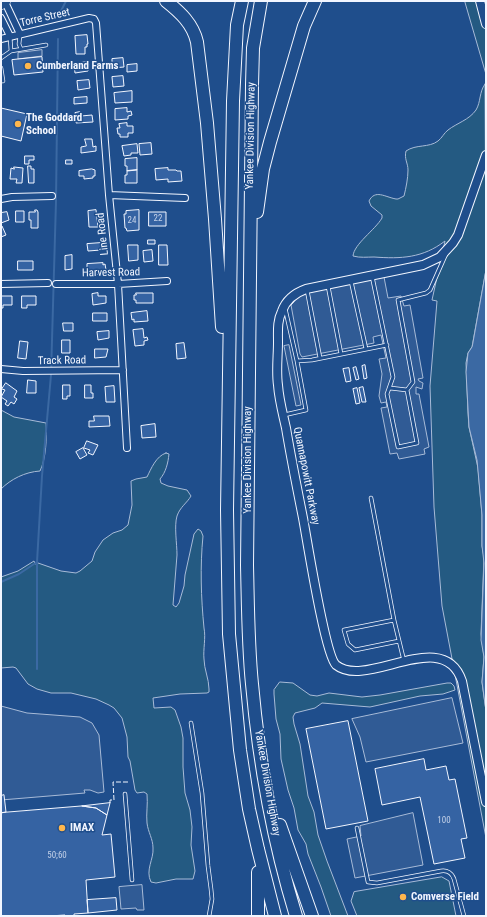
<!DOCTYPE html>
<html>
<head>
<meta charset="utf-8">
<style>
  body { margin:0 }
  #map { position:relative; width:487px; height:917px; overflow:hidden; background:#1f4e8c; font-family:"Roboto Condensed",sans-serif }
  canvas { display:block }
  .frame { position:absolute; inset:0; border:2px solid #f2f6ff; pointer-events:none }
</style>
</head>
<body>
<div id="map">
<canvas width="487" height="917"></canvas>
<div class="frame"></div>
</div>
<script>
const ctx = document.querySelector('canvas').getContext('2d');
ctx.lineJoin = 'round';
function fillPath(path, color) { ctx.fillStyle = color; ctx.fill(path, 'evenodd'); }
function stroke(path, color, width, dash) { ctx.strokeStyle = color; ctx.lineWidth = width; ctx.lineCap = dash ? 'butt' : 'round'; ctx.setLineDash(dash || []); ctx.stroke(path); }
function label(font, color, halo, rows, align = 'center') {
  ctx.font = font + ' "Roboto Condensed",sans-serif'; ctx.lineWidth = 3; ctx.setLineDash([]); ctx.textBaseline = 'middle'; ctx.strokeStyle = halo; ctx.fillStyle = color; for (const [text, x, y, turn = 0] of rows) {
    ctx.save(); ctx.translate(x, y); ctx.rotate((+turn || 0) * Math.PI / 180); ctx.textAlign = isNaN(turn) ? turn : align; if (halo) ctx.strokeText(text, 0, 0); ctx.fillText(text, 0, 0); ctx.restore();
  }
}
const green = new Path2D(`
  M465,1H486V74Z
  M485,84L486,270L472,347L468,353L466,363L468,413L469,427L478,468L482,515V546L484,557L481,634L484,657L482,682L486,711V838L442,606L434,507L430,386L437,301L432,300L445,241C423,258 401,259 374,257C367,257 360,258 353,256C354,244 375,230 382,218V215L371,206L369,201C375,189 385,197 396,199H398L404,196C406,188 408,178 408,170C408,163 404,159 406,151C416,144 429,148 438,141C442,138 444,133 448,130C457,123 469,120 476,110C481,102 479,92 485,84Z
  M1,410L14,417L46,423C47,437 46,459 40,471C25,472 11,479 1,489Z
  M166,453L169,454C168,463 166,472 160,479L161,483L168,486L187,490L191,496C187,503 180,507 177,516C174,526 177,544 177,555C176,572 174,588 173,605L176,607L179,603L184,586L185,575L194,534L198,529L201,531L203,536C200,566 201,598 204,628C206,638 203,649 204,659C204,669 209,679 209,689V692L207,693L180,694L153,698L154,708L171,707L175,710L181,727L183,738V767L185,793L190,810L192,827L191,845L195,871L193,879H176L156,883L151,882C145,870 154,859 153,848C153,839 148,832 147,823C146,814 148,804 147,794L144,792L137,793L135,790L130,761L128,757L127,737L122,718L114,708L109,705L96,699L71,693H51L37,689L28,684L16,668L13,667L1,668V577L18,571L34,561L35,564L38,563L61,571L76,573L80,571L92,561L95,552L103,540L113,533L122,530L128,525L132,505L131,481L136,479L147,477C151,469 156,456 166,453Z
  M280,682L293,683L310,695L317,696L329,693L362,697L380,695L447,683H451L454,686L455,690L443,694L420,696L370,707L322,703L315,708L295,713L293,717L294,724L300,744L308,796L314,812L318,835L327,861L348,916H331L321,887L308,854L306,844L298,830L294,808L288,790L281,759L280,734L276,719L274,694V690Z
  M442,877L449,881L456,916H357L351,901L354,892Z`);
fillPath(green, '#245a82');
stroke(green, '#a8bbd7', 1);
const parking = new Path2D(`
  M42,50V56L18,59V53Z
  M384,277L388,298L401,296L404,306L410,305L423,378L418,379L419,381L423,383L422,389L416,387V394H419L429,447L424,449L425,454L399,459L397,453L390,454L381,408L387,407L386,402L381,403L379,396L382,374L379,359L386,358L381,335L373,337L374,343L302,357L300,354L291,305L299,296L318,290Z
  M289,345L301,405L296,406L284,346Z
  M452,698L463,743L366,762L360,737L352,719Z
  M1,706L27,713L80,717L92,723L99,735L104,792L98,793L90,790H84L85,793L1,800Z
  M413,813L423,865L355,878L347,839L361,836L360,826Z
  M142,885L144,910H137L136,908L121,909L119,887Z`);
fillPath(parking, '#305b95');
stroke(parking, '#a8bbd7', 1);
const water = new Path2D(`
  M486,270V711L482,682L484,657L481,640L484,563L482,546V515L477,460L469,427L466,372L468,353L472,347Z`);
fillPath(water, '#3b69a3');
stroke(water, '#a8bbd7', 1);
stroke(new Path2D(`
  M61,11L66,1
  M1,582L19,574L37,562
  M37,669V562L42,476L51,375L56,201L58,39`), '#3b69a3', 2);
const building = new Path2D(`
  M87,35L88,44H87V47H85V54H76L75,36Z
  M42,57L43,72L14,75L12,60Z
  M123,58L124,67L112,68V59Z
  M87,62V64H89L88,71L75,73L74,64Z
  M137,64V71L127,72V65Z
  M123,76L124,86L113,87L112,77Z
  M89,80L90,88L78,90L77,81Z
  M132,91V102L115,103L114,93Z
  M87,97V103L74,104V98Z
  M1,108L27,114L21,141L1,136Z
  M127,108V112L131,111L132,115L128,116V119L115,120V109Z
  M80,112L81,116L92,115L93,122L76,123L75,113Z
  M127,123V126H133V133H128V137H120V134H118L117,128H120L119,124Z
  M85,139H92L93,147L96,146V151L81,153V147L86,146Z
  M151,143L152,154L140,155L139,144Z
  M137,144L138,153H131V155L124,156L122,146Z
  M25,156H34V160H29V164H25Z
  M137,158V170L127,171V166H125V159Z
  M66,160H72V164H66Z
  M28,166H31V169H34V183H29Z
  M14,167L23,168L22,183H16L17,179H10L11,168L14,169Z
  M168,168V170H176L177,171H181L182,181L168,182V179L156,180L155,169Z
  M92,169L95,170V176H93V178L84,179V176H79V171Z
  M137,170V183H125V175H127V171Z
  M35,210H37L38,212V228H31V220H29V212H35Z
  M96,210L98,227H89L88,211Z
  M139,210V230L127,231L126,228H125L124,214H126V211Z
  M16,211H24V222H16Z
  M7,212L9,220L1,223V213Z
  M149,212H166V226H149Z
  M1,226H2L6,235L1,237Z
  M148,240H155V244H148Z
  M101,243V250L88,251L87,244Z
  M128,245H138V260L129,261Z
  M159,245H167L168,265H159Z
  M152,250L153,261L144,262L143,251Z
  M72,255V269L65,270V256Z
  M18,261H33V270H18Z
  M103,263V265L105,264L106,270L102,271V274L91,275V271H87V264Z
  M98,293V296H106V303L93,305L92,294Z
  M136,293H153V303H136V300H134V295H136Z
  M1,296H12V305H3V308H1Z
  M22,296H36V305H27V308H22Z
  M147,311L148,321L134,322V319L132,320L131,313Z
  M93,313H107V321H93Z
  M63,323H73V331H64Z
  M143,329L144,338L147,337L148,340L144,341V345L135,346L133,330Z
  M109,331V338L98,340L97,332Z
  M62,340H70V353H62Z
  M20,341L28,342L26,359L18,358Z
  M184,343L186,358L177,359L176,344Z
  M95,349H108L106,357L95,358Z
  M365,365L367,378L364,379L362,366Z
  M356,367L359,379L356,380L353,368Z
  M349,368L351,381L346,382L343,369Z
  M28,380L36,381V393H27Z
  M6,383L17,391L14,397L17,399L14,404L11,402L8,406L5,404L7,401L1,397L5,390L2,389Z
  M63,385H70V396H67V399H63Z
  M85,385H91V393H93V398H85Z
  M114,386L115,402H106L105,387Z
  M363,387L366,402H362L359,388Z
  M357,388L360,403L356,404L353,389Z
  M94,416H109L110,426L89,427V421H94Z
  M155,424L156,437L142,438L141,426Z
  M87,441L98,445L93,455L88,453L90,450L84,448Z
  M83,448L87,455L80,459L76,452Z
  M348,721L368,821L326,829L306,729Z
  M424,759L426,770L446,766L449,780L455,779L467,838L461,839L465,858L434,864L420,797L382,805L375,769Z
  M4,795L6,812L1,813V796Z
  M110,803L107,815L96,808L82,806Z
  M82,806L96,808L107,815L102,835L111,834L115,877L86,880L88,913L74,914V916H65V915L49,916H1V813Z
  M116,898L117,910L88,913L87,900Z`);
fillPath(building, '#3563a3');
stroke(building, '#f2f6ff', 1);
const service = new Path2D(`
  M20,35L19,44L21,49
  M10,36L11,51
  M1,58L11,51L46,45
  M1,68L3,81H1
  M372,276L393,377L387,394L398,447L417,443L407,390L413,382L398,300L426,293L430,290L446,254
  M351,281L366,349
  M328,286L341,354
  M307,290L320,358
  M285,308L297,361L312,360L387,345
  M390,388L407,390
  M284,415L306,410L297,361
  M371,498L394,620L344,630L348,644L355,650L399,641
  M394,620L404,661
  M191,723L202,793L208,866L211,889L212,899L209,916
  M125,794L132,880
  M357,828L368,882L377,883L441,871C447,870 452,873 454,879L464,916`);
const minor = new Path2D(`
  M5,2L20,34
  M1,18L10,36
  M1,39L89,18L94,19L96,23L109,195L118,284L127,448
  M109,195L185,198
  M1,199L12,197L52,196
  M1,284L48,283
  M56,284H118L167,281
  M1,369L23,371L123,370`);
const tertiary = new Path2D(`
  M480,1L486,24
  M486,155L458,235L453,243L440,257L423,265L306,289C295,293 286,300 282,311C277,321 278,331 278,342C278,356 276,371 278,385C279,400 283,414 286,428C291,458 297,488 303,518C307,539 325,655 336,665C367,690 443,625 462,681L486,802`);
const secondary = new Path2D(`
  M1,5L6,1`);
const motorway = new Path2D(`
  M166,1C180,12 193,24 197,42L207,123L215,219L222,327
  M242,1L237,25L233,101L227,510L229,634L240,750L249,809L258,849L275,916
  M261,1L253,48L252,85L247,565C248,605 248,644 252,684C259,762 273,841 296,916
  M257,212L263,169L270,142L304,26L315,1
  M280,825L312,916
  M258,916V872`);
stroke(service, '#f2f6ff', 4.5);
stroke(minor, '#f2f6ff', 8);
stroke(tertiary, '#f2f6ff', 10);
stroke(secondary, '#f2f6ff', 10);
stroke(motorway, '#f2f6ff', 14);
stroke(service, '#1f4e8c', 3);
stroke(minor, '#1f4e8c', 6);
stroke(tertiary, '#1f4e8c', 8);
stroke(secondary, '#1f4e8c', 9);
stroke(motorway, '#1f4e8c', 12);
stroke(new Path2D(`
  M110,803V800H114L113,782H130`), '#f2f6ff', 1, [5, 2]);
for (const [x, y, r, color] of [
  [28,66,4,"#ffb74d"],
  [18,124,4,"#ffb74d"],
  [62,828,4,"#ffb74d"],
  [403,897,4,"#ffb74d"]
]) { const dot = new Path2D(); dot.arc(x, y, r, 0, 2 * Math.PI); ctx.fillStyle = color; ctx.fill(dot); stroke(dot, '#1f4e8c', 1.5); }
label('9px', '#c3d1e8', null, [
  ["22",158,219],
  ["24",132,221],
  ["100",444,821],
  ["50;60",57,856]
]);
label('11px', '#f2f6ff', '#1f4e8c', [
  ["Torre Street",45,18,-13],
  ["Yankee Division Highway",251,136,-89],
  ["Line Road",103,234,-96],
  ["Harvest Road",111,273,-1],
  ["Track Road",62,361,-1],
  ["Yankee Division Highway",248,460,-90],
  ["Quannapowitt Parkway",306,476,79],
  ["Yankee Division Highway",267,783,80]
]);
label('bold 11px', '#f2f6ff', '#1f4e8c', [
  ["Cumberland Farms",36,66],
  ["The Goddard",26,118],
  ["School",26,131],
  ["IMAX",70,828],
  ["Comverse Field",411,897]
], 'left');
</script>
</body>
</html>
